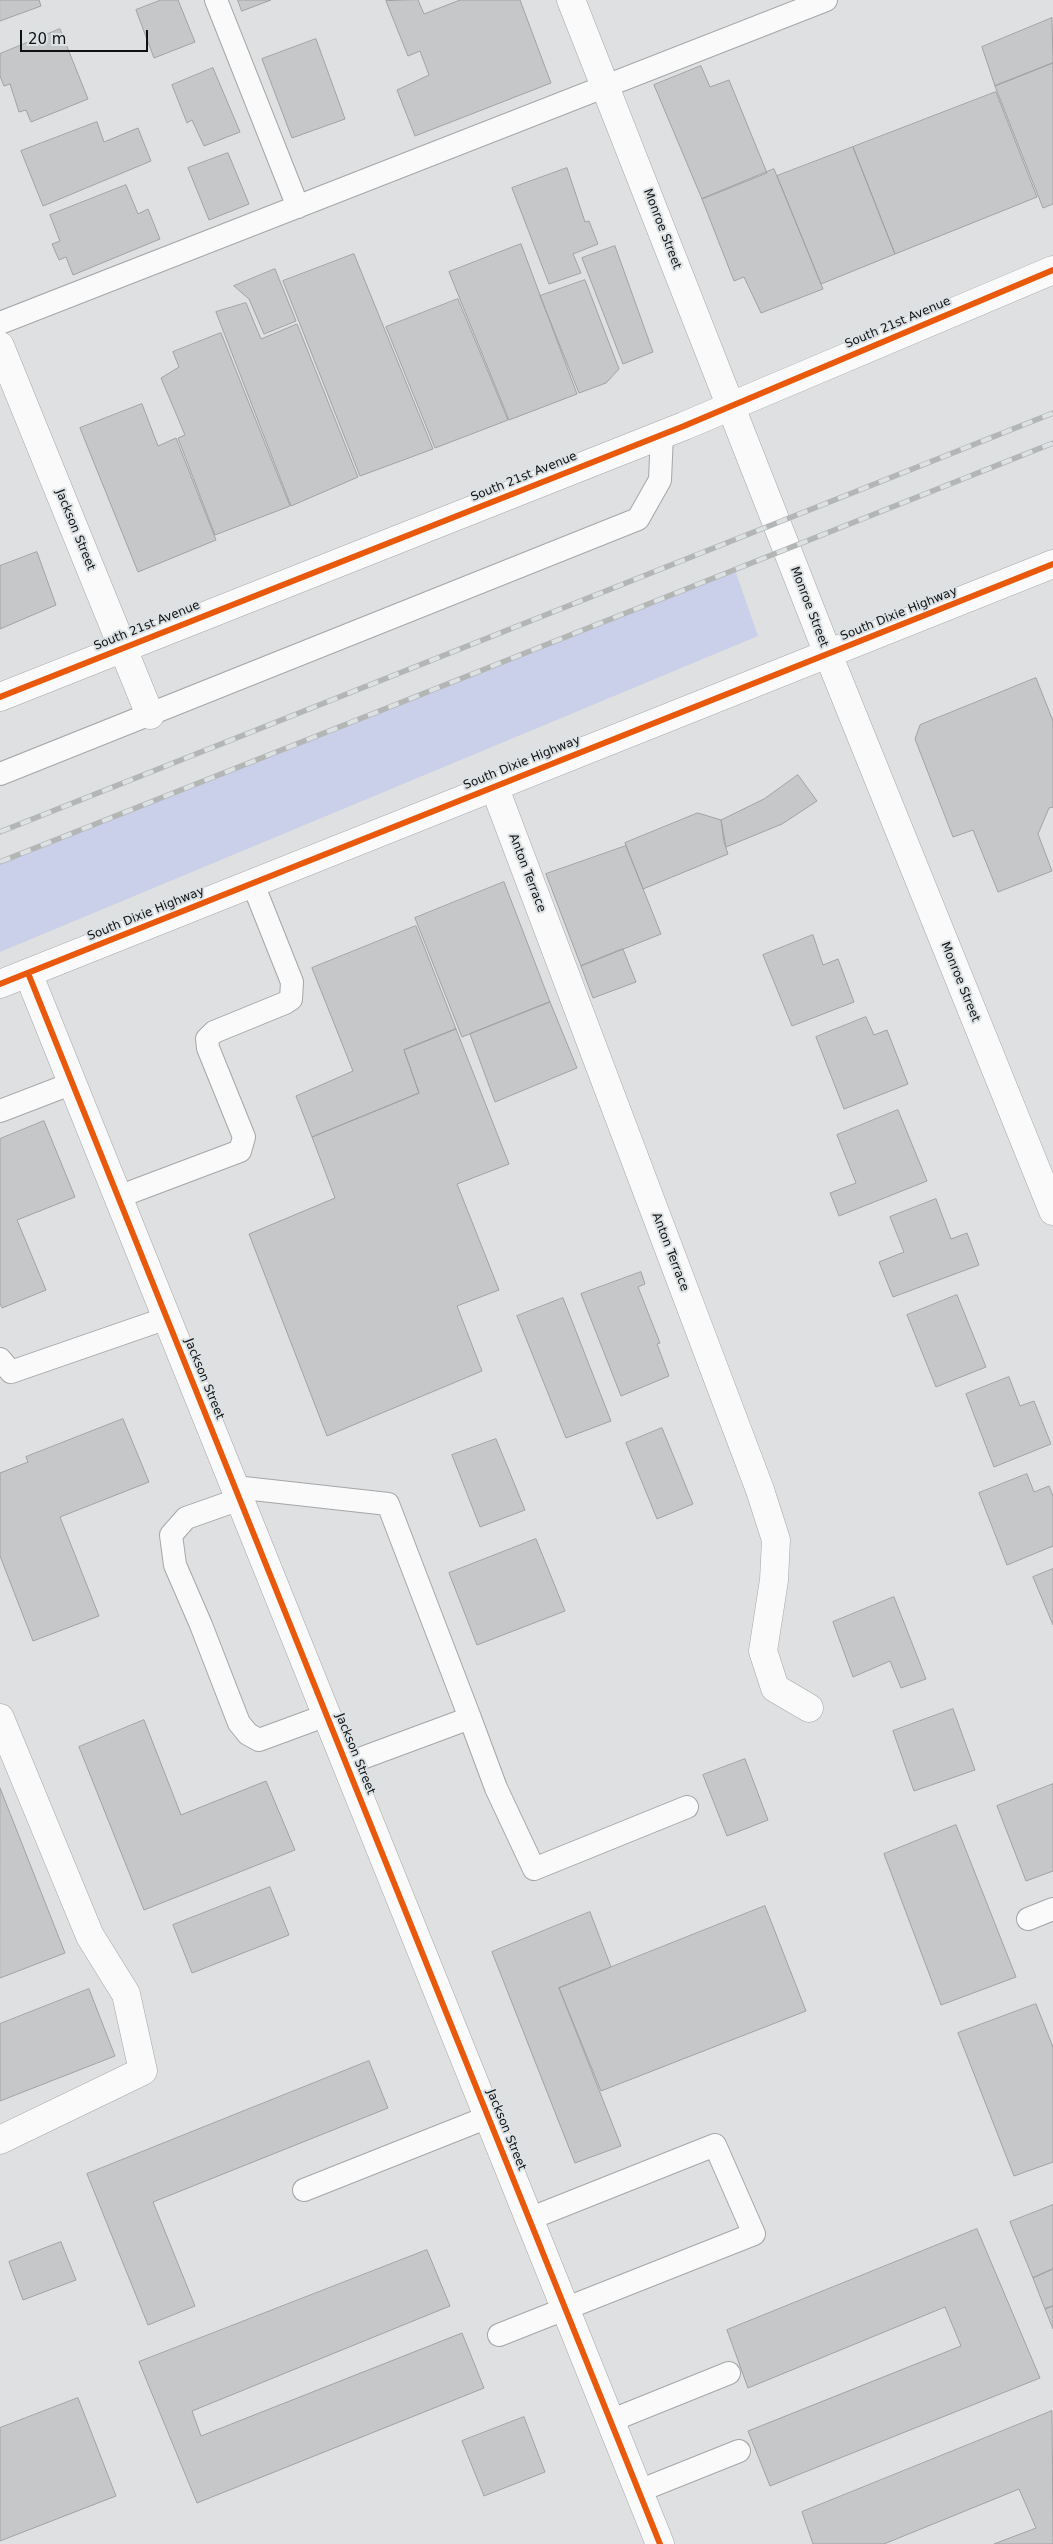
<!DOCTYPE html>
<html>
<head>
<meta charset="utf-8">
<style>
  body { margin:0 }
  #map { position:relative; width:1053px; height:2544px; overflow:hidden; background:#dee0e2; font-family:"DejaVu Sans",sans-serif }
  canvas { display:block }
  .scale { position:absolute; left:20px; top:30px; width:128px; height:22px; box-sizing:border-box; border:2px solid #0f1112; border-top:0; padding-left:6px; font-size:15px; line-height:18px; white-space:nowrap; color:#0f1112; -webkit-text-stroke:4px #dce1e4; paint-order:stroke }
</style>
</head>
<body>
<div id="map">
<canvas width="1053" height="2544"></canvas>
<div class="scale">20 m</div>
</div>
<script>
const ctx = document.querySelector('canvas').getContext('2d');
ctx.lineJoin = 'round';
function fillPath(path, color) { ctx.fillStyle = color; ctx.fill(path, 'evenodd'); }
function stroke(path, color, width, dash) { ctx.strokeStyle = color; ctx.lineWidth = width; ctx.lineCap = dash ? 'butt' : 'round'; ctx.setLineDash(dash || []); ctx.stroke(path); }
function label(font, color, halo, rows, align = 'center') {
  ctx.font = font + ' "DejaVu Sans",sans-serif'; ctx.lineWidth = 4; ctx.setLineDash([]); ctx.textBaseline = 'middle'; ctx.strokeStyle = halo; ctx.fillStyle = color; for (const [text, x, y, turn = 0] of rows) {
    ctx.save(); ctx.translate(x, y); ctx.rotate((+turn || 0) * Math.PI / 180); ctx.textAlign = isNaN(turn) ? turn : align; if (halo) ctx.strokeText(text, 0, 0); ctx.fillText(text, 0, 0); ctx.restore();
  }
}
fillPath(new Path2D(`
  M735,570L758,636L0,952V862Z`), '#cad0e9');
const building = new Path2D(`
  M0,0H39L41,6L0,21Z
  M161,0H178L195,42L154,58L136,10Z
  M238,0H271L242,11Z
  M418,0L424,14L460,0H520L551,83L415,136L397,90L429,75L420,51L408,56L386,1Z
  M1052,18L1053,63L995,86L982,47Z
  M60,29L88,99L31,122L26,110L19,112L10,84L4,86L0,76V54Z
  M316,39L345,119L292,138L262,59Z
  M1053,63V204L1043,208L995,86Z
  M701,66L710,87L729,80L767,173L702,199L654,85Z
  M213,68L240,132L204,146L192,120L187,123L172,85Z
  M996,92L1037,197L895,254L853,147Z
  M97,122L104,142L138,128L151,161L43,206L21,151Z
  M853,147L895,254L821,284L777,176Z
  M228,153L249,204L209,220L188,168Z
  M567,168L585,222L589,221L598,244L573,254L581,273L549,284L512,188Z
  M774,169L823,289L761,313L744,277L734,281L702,199Z
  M126,185L138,214L148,209L160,239L73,275L66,257L59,260L52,244L60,241L50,215Z
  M521,244L577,394L509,420L449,272Z
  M615,246L653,352L623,364L582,258Z
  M354,254L433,449L360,476L283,281Z
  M275,269L296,321L264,334L249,299L234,286Z
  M585,280L619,369L606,383L579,393L540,296Z
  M458,299L508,420L435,448L386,327Z
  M246,303L261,339L297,324L358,477L291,506L216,312Z
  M221,333L290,506L215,535L178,438L185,435L161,378L179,367L173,352Z
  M142,404L158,446L176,438L216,540L138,572L80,428Z
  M37,552L56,605L0,629V566Z
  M1036,678L1053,721V807L1049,808L1038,834L1052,871L998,892L973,830L953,837L915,739L920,725Z
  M798,775L817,801L782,824L726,847L721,820L764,799Z
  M698,813L721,820L724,842L728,854L643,889L625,843Z
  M626,846L661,934L581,966L546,874Z
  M504,882L550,1002L462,1037L415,918Z
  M416,926L456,1029L404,1050L419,1093L312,1137L296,1096L353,1071L312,968Z
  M813,935L823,965L838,959L854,1002L792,1026L763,955Z
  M623,949L636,982L593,998L581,966Z
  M550,1002L577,1068L495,1102L470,1034Z
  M866,1017L874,1035L887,1030L908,1084L844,1109L816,1037Z
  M456,1029L509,1164L457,1184L499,1290L457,1306L482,1371L327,1436L249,1234L335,1198L312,1137L419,1093L404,1050Z
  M898,1110L927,1181L839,1216L830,1193L856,1183L837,1135Z
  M44,1121L75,1197L17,1220L46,1290L2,1308L0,1303V1139Z
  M936,1199L951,1239L967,1233L979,1265L893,1297L879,1262L904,1252L890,1217Z
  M641,1272L645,1284L638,1287L660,1343L657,1344L669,1376L621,1396L581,1294Z
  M957,1295L986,1367L936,1387L907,1315Z
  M563,1298L611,1421L566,1438L517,1316Z
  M1009,1377L1020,1406L1034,1401L1051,1444L994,1467L966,1394Z
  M123,1419L149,1482L60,1517L99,1616L33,1641L0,1556V1473L28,1462L26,1457Z
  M662,1428L693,1504L657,1519L626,1443Z
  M496,1439L525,1510L480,1527L452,1455Z
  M1027,1474L1034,1492L1049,1486L1053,1496V1546L1007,1565L979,1493Z
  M536,1539L565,1611L477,1645L449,1573Z
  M1053,1569V1625L1033,1577Z
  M894,1597L926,1679L901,1688L890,1661L853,1677L833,1622Z
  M953,1709L975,1770L914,1791L893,1731Z
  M144,1720L181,1815L266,1781L295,1850L144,1910L79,1747Z
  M745,1759L768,1820L727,1836L703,1775Z
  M1053,1784V1871L1026,1881L997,1806Z
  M0,1788L65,1953L0,1978Z
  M956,1825L1016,1977L941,2005L884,1854Z
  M270,1887L289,1935L192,1973L173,1925Z
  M765,1906L806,2011L601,2091L559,1988Z
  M590,1912L611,1967L559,1988L621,2146L575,2163L492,1952Z
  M89,1989L115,2056L0,2101V2024Z
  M1036,2004L1053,2047V2162L1014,2176L958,2033Z
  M369,2061L388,2108L153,2202L195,2306L148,2325L87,2174Z
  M1053,2205V2269L1033,2278L1010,2222Z
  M977,2229L1040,2378L770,2486L748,2431L961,2346L945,2307L748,2388L727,2330Z
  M61,2242L76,2280L23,2300L9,2262Z
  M427,2250L450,2306L192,2411L201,2436L462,2333L484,2388L197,2503L139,2362Z
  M1053,2269V2306L1045,2309L1033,2278Z
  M1053,2306V2329L1045,2309Z
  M78,2398L116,2496L0,2541V2428Z
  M1052,2411L1053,2544H994L1036,2528L1019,2489L884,2544H813L802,2512Z
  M524,2417L545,2472L484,2496L462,2441Z`);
fillPath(building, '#c5c7c9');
stroke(building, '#a0a2a4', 1);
const service = new Path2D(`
  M216,0L298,207
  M0,323L826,0
  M0,774L638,519L660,480L662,434
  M0,1111L73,1083
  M118,1197L240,1151L244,1137L208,1048L207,1039L214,1032L285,1003L291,999L292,982L253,884
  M0,1359L11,1372L167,1318
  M235,1487L388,1504L470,1718L346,1764
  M240,1499L186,1518L171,1535L175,1565L201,1625L239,1723L248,1734L259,1740L327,1715
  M470,1718L496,1788L534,1869L687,1807
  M1028,1919L1053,1909
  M304,2190L488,2117
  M499,2335L754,2234L715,2145L529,2219
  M610,2421L729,2373
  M639,2491L739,2451`);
const minor = new Path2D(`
  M571,0L828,654L1053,1211
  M0,346L150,715
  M494,786L760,1490L776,1540L774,1580L763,1651L775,1688L809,1708
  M28,973L660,2544
  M0,1718L90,1936L126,1994L143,2071L0,2140`);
const primary = new Path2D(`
  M0,697L684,426L1053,270
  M0,984L1053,564`);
stroke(service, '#a4a6a7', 24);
stroke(minor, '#a4a6a7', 29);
stroke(primary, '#a4a6a7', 29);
stroke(service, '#fafafb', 22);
stroke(minor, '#fafafb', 28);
stroke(primary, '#fafafb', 28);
const rail = new Path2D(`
  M0,832L1053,413
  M0,862L1053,443`);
stroke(rail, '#b4b5b5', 5.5);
stroke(rail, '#dce1e4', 4, [11]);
stroke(new Path2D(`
  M0,697L684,426L1053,270
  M28,973L660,2544
  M0,984L1053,564`), '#e8590c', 6);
label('12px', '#0f1112', '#dce1e4', [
  ["Monroe Street",662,229,69],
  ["South 21st Avenue",898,323,-23],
  ["South 21st Avenue",524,477,-22],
  ["Jackson Street",75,530,68],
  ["Monroe Street",809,607,69],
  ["South Dixie Highway",899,614,-22],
  ["South 21st Avenue",147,626,-22],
  ["South Dixie Highway",522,763,-22],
  ["Anton Terrace",527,873,69],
  ["South Dixie Highway",146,914,-22],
  ["Monroe Street",960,982,68],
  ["Anton Terrace",670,1252,69],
  ["Jackson Street",204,1379,68],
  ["Jackson Street",355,1754,68],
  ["Jackson Street",506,2130,68]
]);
</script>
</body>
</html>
